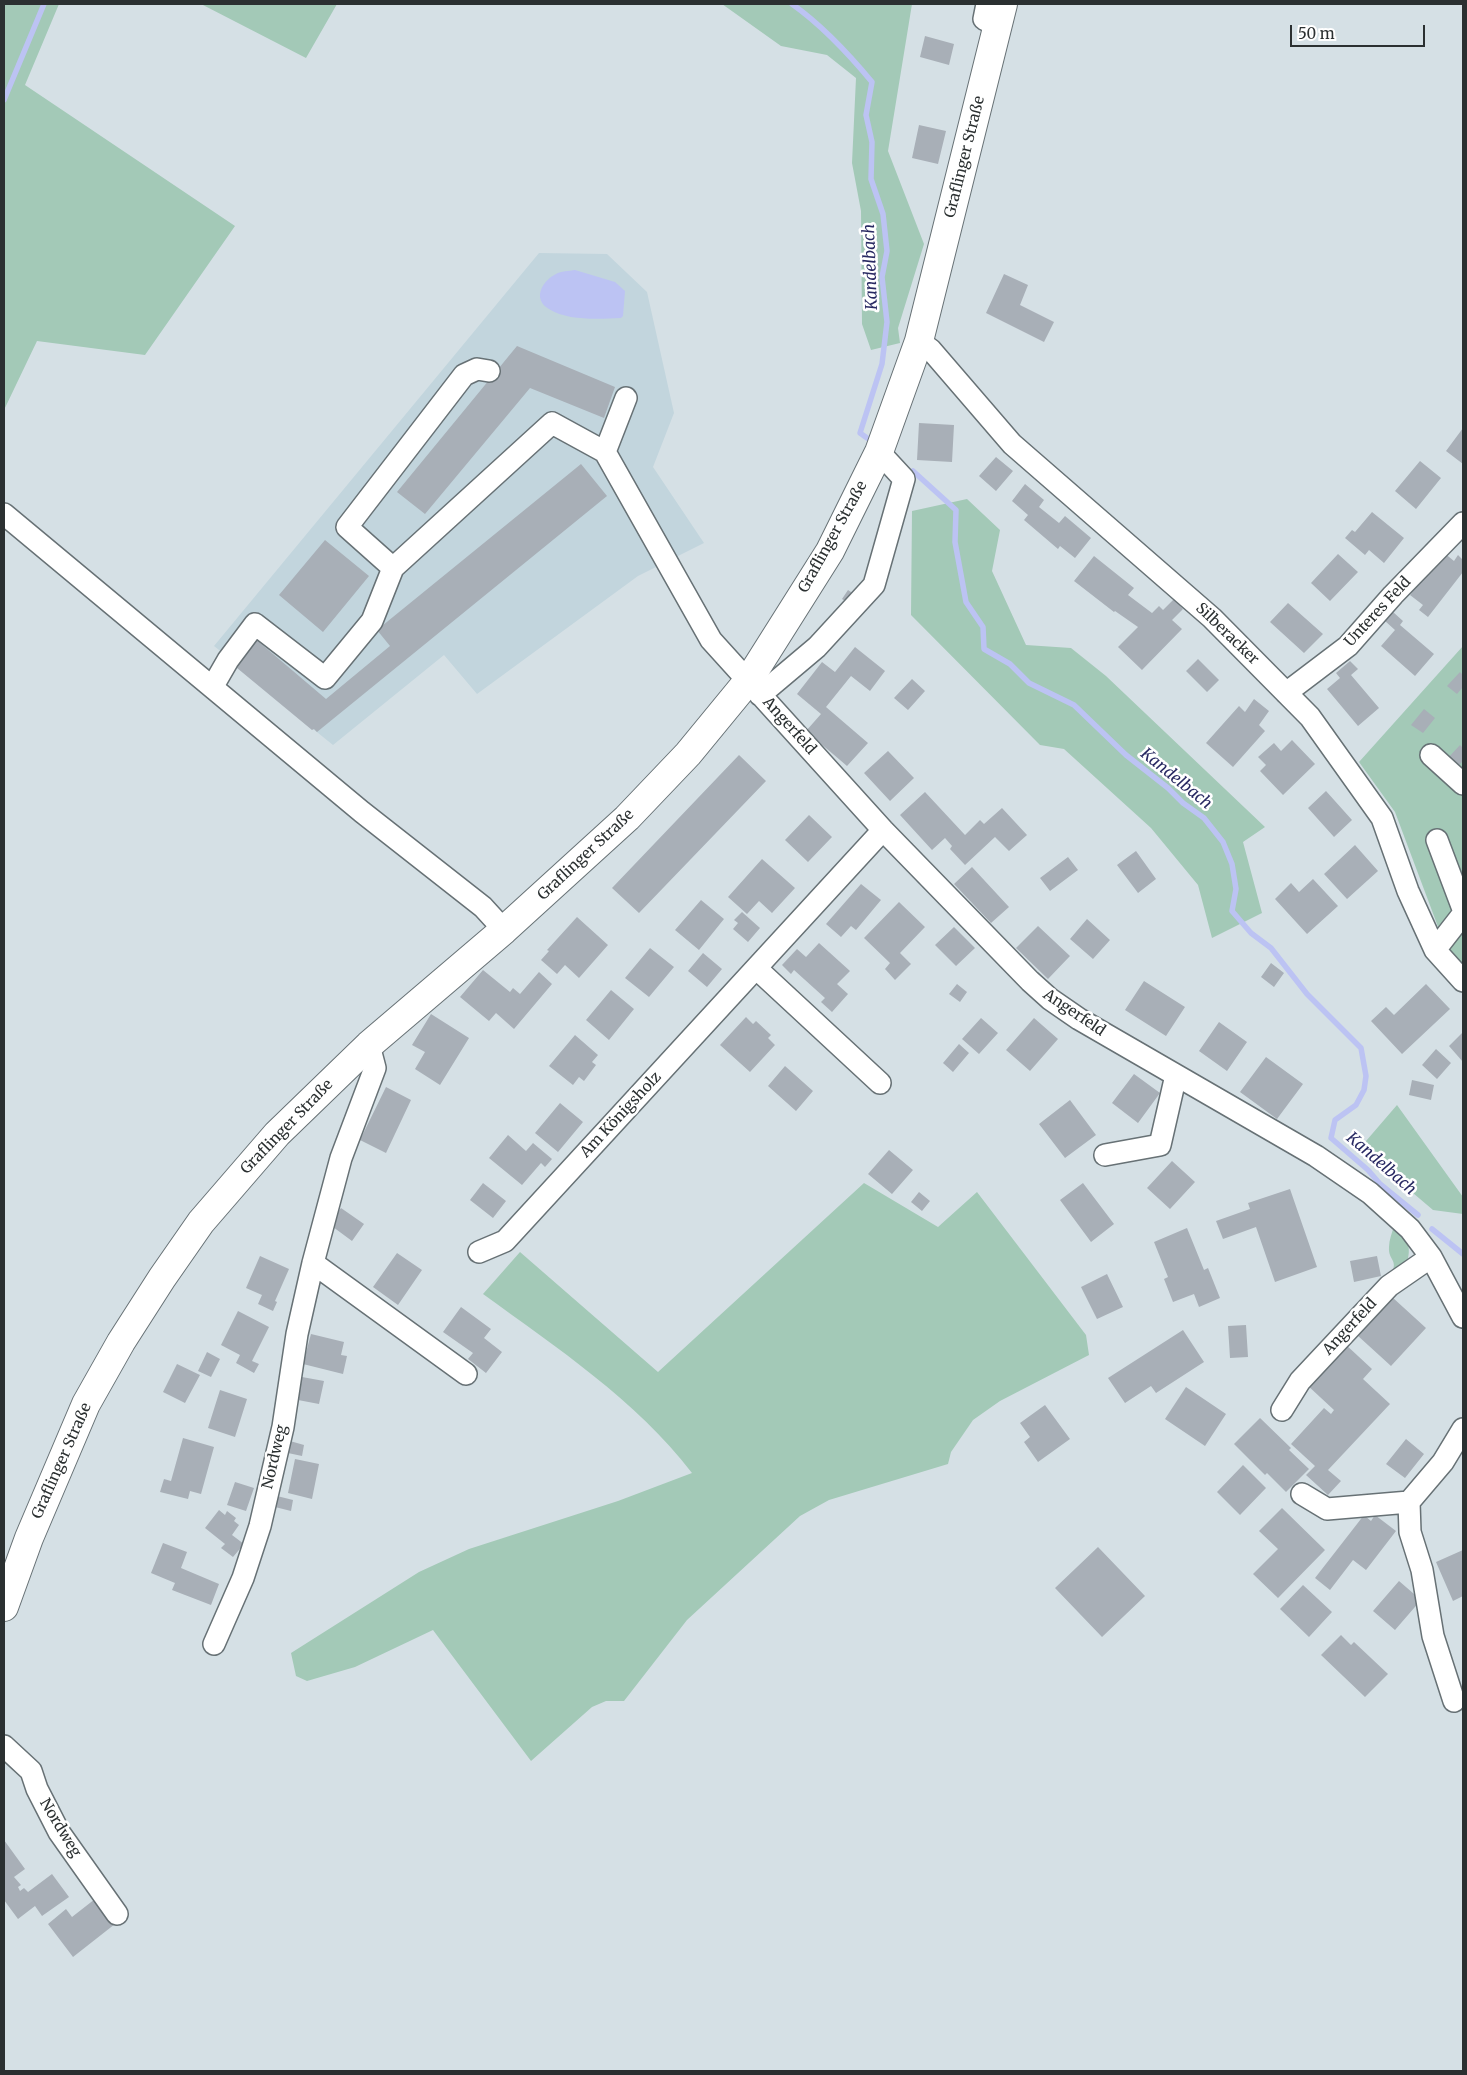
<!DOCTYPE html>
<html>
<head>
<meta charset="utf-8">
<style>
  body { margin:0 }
  #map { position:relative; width:1467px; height:2075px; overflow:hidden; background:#d5e0e5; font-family:Merriweather,serif }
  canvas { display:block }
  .frame { position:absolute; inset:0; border:5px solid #2b3031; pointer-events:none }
  .scale { position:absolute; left:1290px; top:25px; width:135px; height:22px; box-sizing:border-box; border:2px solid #2b3031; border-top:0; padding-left:6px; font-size:15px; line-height:18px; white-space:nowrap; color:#2b3031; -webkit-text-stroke:4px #fff; paint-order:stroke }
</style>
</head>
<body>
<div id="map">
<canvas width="1467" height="2075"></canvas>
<div class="frame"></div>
<div class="scale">50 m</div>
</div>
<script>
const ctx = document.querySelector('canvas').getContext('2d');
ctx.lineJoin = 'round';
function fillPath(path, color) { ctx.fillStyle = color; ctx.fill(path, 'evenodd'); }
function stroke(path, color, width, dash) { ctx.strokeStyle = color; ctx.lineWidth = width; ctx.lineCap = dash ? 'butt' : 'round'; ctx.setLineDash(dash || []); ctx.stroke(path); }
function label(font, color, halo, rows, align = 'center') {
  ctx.font = font + ' Merriweather,serif'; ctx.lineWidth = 5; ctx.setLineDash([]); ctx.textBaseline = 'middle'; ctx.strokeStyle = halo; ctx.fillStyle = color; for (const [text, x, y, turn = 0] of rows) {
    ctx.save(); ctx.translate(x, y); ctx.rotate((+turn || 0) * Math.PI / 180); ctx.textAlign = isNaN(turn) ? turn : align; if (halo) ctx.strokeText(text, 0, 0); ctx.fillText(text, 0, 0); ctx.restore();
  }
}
fillPath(new Path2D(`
  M539,253L607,254L647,292L674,413L653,467L704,543L638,576L477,694L444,655L333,745L231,663L233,661L214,646Z`), '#c2d5dd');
fillPath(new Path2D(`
  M4,4H59L25,85L235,226L145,355L37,341L4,410Z
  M201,4H337L306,58Z
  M722,4H912L888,151L924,244L898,328L900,343L871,350L862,324L861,211L852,163L856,78L827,55L781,46Z
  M967,499L1000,530L992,571L1026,645L1071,648L1106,676L1265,827L1243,842L1262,913L1212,938L1198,885L1151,828L1064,749L1040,745L911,615L912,511Z
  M1463,646V964L1446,948L1395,812L1359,762Z
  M1397,1105L1463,1197V1214L1433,1210L1360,1148Z
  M864,1183L938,1227L977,1192L1086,1335L1089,1355L1000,1401L973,1420L951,1452L948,1464L829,1500L800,1516L687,1620L624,1701H606L592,1707L531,1761L433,1630L355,1667L307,1681L296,1676L291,1653L419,1572L469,1549L618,1501L692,1473C636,1400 557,1348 483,1294L520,1252L658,1372Z
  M1394,1226C1407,1240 1412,1244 1407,1263L1391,1275C1399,1259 1388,1261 1389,1247C1389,1240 1392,1233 1394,1226Z`), '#a3c9b7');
fillPath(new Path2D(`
  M575,270L615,282L625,291L623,316L621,318C598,319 568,321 549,309C532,299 542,281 556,274C561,271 569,271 575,270Z`), '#bcc3f3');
stroke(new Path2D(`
  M792,4C823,26 848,53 872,82L866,115L872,142L871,179L883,214L887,251L882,277L887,322L882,364L860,433L867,438
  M4,100L44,4
  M913,471L956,510L955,542L966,602L983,627L984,649L1010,664L1029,683L1074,705L1126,755L1168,788L1183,803L1204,818L1223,842L1232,864L1236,889L1232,911L1251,933L1271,948L1307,994L1361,1048L1366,1076L1364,1090L1356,1105L1335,1120L1331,1138L1368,1170L1380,1184L1418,1215
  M1432,1229L1463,1254`), '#bcc3f3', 5.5);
fillPath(new Path2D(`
  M925,36L954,44L949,65L920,57Z
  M919,125L946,131L938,164L912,158Z
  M1004,274L1028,285L1020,305L1054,322L1044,342L986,313Z
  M517,346L615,387L604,418L530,388L425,514L397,492Z
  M919,423L954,425L952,462L917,460Z
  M1463,428V464L1446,451Z
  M996,457L1013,471L996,491L979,476Z
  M1420,461L1441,478L1416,509L1395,491Z
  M581,464L607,496L317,732L314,729L312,730L231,663L253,637L326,699L390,646L377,630Z
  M1025,484L1044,500L1039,507L1059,523L1065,516L1091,538L1075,558L1060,546L1058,549L1024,520L1028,515L1012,501Z
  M1372,512L1404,538L1384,563L1369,550L1365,555L1345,538L1352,530L1355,532Z
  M325,540L369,576L323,632L279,595Z
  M1443,552L1454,561L1458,555L1463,560V572L1428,617L1419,610L1423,605L1410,595Z
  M1338,554L1358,572L1330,601L1311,583Z
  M1094,556L1134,588L1128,595L1152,613L1159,606L1163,610L1174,599L1183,609L1172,620L1182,629L1142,670L1118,647L1138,627L1115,611L1114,612L1074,581Z
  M848,590L854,594L848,603L842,599Z
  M1288,603L1323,634L1304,653L1270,622Z
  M1393,612L1403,621L1400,625L1434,654L1415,676L1381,646L1395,630L1385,621Z
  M855,647L885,671L870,691L851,676L826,707L868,743L847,766L806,731L821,714L797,694L822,662L835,672Z
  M1198,659L1219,680L1207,692L1186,671Z
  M1350,661L1358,669L1351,675L1379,708L1358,726L1327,689L1340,678L1336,673Z
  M1460,672L1463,675V687L1457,694L1447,686Z
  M912,679L925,691L908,710L894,698Z
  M1254,699L1269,711L1259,725L1265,731L1233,767L1206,743L1239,706L1245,712Z
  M1424,709L1435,718L1423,733L1411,725Z
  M1292,740L1315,764L1283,795L1260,771L1266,765L1258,757L1274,743L1281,751Z
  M1460,745L1463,748V761L1457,767L1448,758Z
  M888,751L914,778L890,801L864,773Z
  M739,755L766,781L639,913L612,888Z
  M1326,791L1352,820L1334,837L1308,808Z
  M925,792L965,835L980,820L984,824L1002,808L1027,835L1009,851L995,837L965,865L950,849L952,846L945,838L932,850L900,815Z
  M809,815L832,837L808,862L785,840Z
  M1355,845L1378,871L1347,899L1324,874Z
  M1136,851L1156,879L1138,893L1117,865Z
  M1068,857L1078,870L1050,891L1040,878Z
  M762,859L795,888L772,913L759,901L747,914L728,897Z
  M972,867L1009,907L991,923L954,884Z
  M1313,879L1338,906L1307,934L1275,899L1291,883L1299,892Z
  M861,884L881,900L856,930L851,926L841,937L826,924Z
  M701,900L724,919L699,950L675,930Z
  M899,902L925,927L900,953L911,964L895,980L885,969L890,963L864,938Z
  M742,912L760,928L748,942L733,929L738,923L734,920Z
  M577,917L608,945L579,978L565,965L557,974L541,960L549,951L547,950Z
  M1087,919L1110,940L1093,959L1070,939Z
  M1038,926L1070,956L1048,979L1016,948Z
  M954,927L975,948L956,966L935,945Z
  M819,943L850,971L837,984L848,994L832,1012L821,1002L825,998L794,970L791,974L782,965L797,949L806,957Z
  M650,948L674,967L649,997L625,978Z
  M703,953L722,969L707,987L688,971Z
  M1271,963L1284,973L1274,987L1261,977Z
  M483,970L510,992L513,988L520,994L539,972L552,984L514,1029L496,1013L489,1021L460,997Z
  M1144,981L1185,1007L1166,1036L1125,1010Z
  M957,984L967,992L960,1002L949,994Z
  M1426,984L1450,1009L1402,1054L1371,1021L1386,1007L1394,1015Z
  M611,990L634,1009L609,1040L586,1020Z
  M431,1014L469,1038L440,1085L415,1069L425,1052L412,1045Z
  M746,1017L753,1024L756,1021L771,1035L768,1038L775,1045L750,1072L720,1045Z
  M981,1018L998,1033L979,1054L962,1039Z
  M1034,1018L1058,1039L1030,1071L1006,1050Z
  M1219,1022L1247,1042L1227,1071L1199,1051Z
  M1463,1032V1062L1449,1046Z
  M575,1035L598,1055L592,1062L596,1065L584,1081L579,1077L573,1085L549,1066Z
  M959,1044L969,1053L953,1072L943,1063Z
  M1436,1049L1451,1063L1437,1079L1422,1065Z
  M1266,1057L1303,1084L1277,1119L1240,1092Z
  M785,1066L813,1091L796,1111L768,1086Z
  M1134,1074L1160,1093L1138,1123L1112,1103Z
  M1412,1080L1434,1085L1431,1100L1409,1095Z
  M386,1087L411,1100L386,1153L360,1140Z
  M1070,1100L1096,1135L1065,1158L1039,1124Z
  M560,1103L583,1122L558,1152L535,1133Z
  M508,1135L526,1151L533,1143L552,1159L545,1167L541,1163L522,1185L489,1158Z
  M889,1150L913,1170L892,1194L868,1174Z
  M1172,1161L1195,1182L1170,1209L1147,1188Z
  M483,1183L506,1201L493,1218L470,1200Z
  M1083,1183L1114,1224L1091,1242L1060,1200Z
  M1290,1189L1317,1267L1275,1282L1256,1227L1223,1239L1216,1221L1250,1209L1248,1203Z
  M919,1192L930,1201L922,1211L911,1202Z
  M341,1208L364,1224L352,1241L329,1224Z
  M1187,1228L1204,1270L1208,1268L1220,1298L1199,1307L1194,1294L1173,1302L1164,1279L1168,1277L1154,1242Z
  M397,1253L422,1270L398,1305L373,1287Z
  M260,1256L289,1269L275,1301L277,1302L273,1311L258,1304L262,1295L246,1288Z
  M1377,1256L1381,1276L1354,1282L1350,1261Z
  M1107,1274L1123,1307L1097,1319L1081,1287Z
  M1392,1297L1426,1328L1391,1366L1357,1335Z
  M461,1307L491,1329L484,1338L502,1352L486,1373L468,1359L473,1353L443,1332Z
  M238,1311L269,1327L252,1361L259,1364L254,1373L236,1363L240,1355L221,1345Z
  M1246,1325L1248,1357L1230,1358L1228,1326Z
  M1183,1330L1204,1362L1156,1393L1151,1386L1125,1403L1108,1378Z
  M311,1334L344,1342L341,1355L347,1356L343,1374L303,1364Z
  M1344,1343L1372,1369L1363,1379L1390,1404L1328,1470L1341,1481L1328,1495L1306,1475L1315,1466L1291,1444L1324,1408L1331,1414L1334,1410L1306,1384Z
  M207,1352L220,1359L211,1377L198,1371Z
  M177,1364L200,1375L185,1403L163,1392Z
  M302,1377L324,1381L319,1404L298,1400Z
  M1186,1387L1226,1414L1205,1446L1165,1419Z
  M220,1390L247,1399L235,1437L208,1428Z
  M1045,1405L1070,1439L1038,1462L1024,1442L1030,1437L1020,1423Z
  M1260,1418L1291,1448L1289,1450L1309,1469L1286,1492L1267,1473L1265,1475L1234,1444Z
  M183,1438L214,1447L201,1494L190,1491L188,1499L160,1492L164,1479L171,1481Z
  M1406,1439L1424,1454L1405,1478L1386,1464Z
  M290,1441L304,1445L302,1456L288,1453Z
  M295,1459L319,1464L312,1499L288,1493Z
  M1243,1465L1266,1488L1240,1515L1217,1492Z
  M235,1482L254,1488L246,1511L227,1505Z
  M277,1496L293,1500L291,1511L275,1507Z
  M1282,1508L1325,1550L1278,1598L1253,1574L1278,1549L1259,1531Z
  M219,1510L225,1515L227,1511L236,1518L234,1521L239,1525L232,1535L244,1544L233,1557L221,1548L225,1544L205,1528Z
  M1364,1515L1371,1521L1375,1515L1396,1531L1366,1570L1353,1560L1330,1590L1315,1578Z
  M163,1543L187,1552L181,1568L219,1584L211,1605L172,1590L175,1583L151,1573Z
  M1098,1547L1145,1596L1102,1637L1055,1588Z
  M1463,1550V1596L1453,1601L1436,1562Z
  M1399,1581L1421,1600L1395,1630L1373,1611Z
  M1303,1585L1332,1612L1309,1637L1280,1609Z
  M1341,1635L1351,1645L1354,1642L1388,1674L1365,1697L1321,1655Z
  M4,1840L25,1869L14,1877L21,1885L18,1887L20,1891L24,1888L28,1892L52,1874L69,1897L42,1916L35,1906L18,1919L4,1900Z
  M95,1899L115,1924L73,1957L48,1924L66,1909L72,1917Z`), '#a8afb7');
const minor = new Path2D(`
  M987,4L984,19L998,26
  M919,341L931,350L1012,444L1212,618L1310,717L1382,818L1408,891L1435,950L1463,981
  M605,452L626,398
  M4,514L362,812L483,907L504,930
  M393,568L347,527L464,375L477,369L489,371
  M213,686L228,660L255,624L325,678L372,621L393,568L552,423L605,452L711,640L883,830L1030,981L1050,999L1079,1019L1316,1156L1370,1193L1410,1229L1431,1257L1463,1317
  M1286,693L1348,646L1393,595L1463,523
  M760,695L817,647L874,585L904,479L879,452
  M1431,755L1463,784
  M1437,840L1463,909
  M1435,950L1463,914
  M757,969L880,1083
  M1105,1155L1160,1145L1176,1075
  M479,1252L505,1241L883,830
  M313,1263L466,1374
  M1282,1410L1300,1381L1389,1286L1431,1257
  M1302,1494L1327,1509L1409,1502L1443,1462L1463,1429
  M1409,1502L1410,1532L1422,1570L1433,1636L1454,1701
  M214,1644L243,1578L260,1526L283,1427L297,1334L313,1263L341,1158L375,1068L369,1045
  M4,1746L31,1771L37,1789L59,1832L117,1914`);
const major = new Path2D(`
  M4,1607L29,1538L86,1404L121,1342L162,1278L201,1222L277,1134L369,1045L504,930L627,818L688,754L748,681L830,551L879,452L919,341L1003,4`);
stroke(minor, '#677175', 24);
stroke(major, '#677175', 30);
stroke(minor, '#fff', 21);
stroke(major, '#fff', 28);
label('15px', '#2b3031', '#fff', [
  ["Graflinger Straße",965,157,-76],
  ["Graflinger Straße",833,537,-61],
  ["Unteres Feld",1378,612,-47],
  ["Silberacker",1227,634,44],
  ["Angerfeld",789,726,48],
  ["Graflinger Straße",586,855,-43],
  ["Angerfeld",1074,1013,34],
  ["Am Königsholz",621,1115,-47],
  ["Graflinger Straße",287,1127,-46],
  ["Angerfeld",1350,1327,-47],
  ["Nordweg",275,1457,-77],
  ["Graflinger Straße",62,1461,-66],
  ["Nordweg",60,1828,59]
]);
label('italic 16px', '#282962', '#fff', [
  ["Kandelbach",871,267,-92],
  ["Kandelbach",1176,779,39],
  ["Kandelbach",1381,1164,41]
]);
</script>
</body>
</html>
